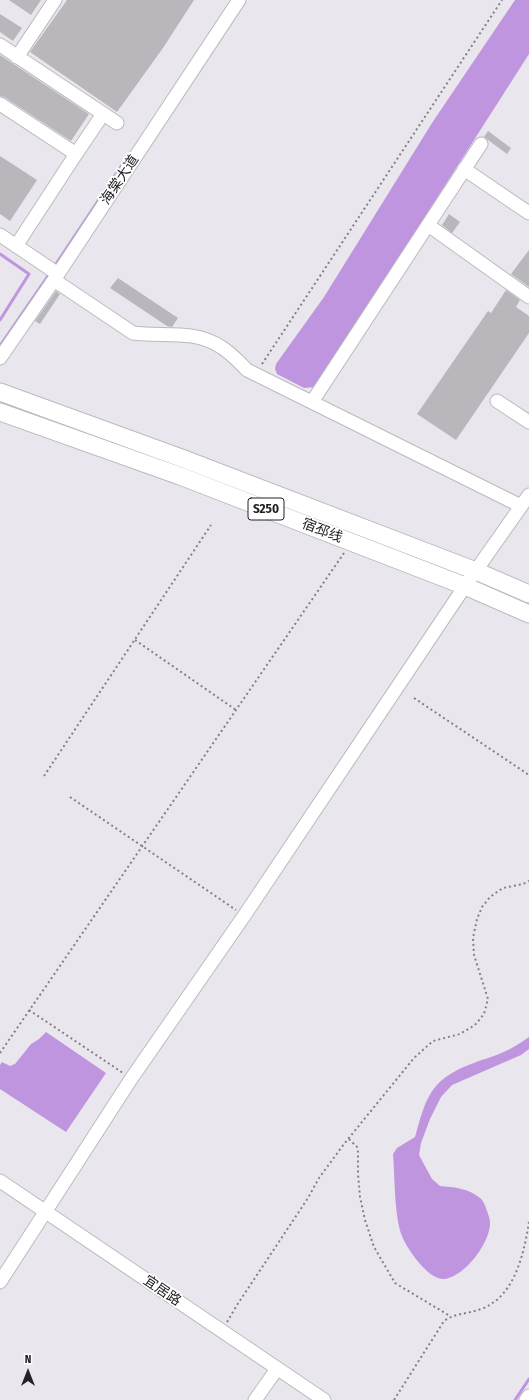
<!DOCTYPE html>
<html>
<head>
<meta charset="utf-8">
<style>
  body { margin:0 }
  #map { position:relative; width:529px; height:1400px; overflow:hidden; background:#eae6ed; font-family:"Fira Sans Condensed",sans-serif }
  canvas { display:block }
  .north { position:absolute; left:8px; top:1352px; width:40px; height:40px; -webkit-text-stroke:3px #fff; paint-order:stroke; rotate:0deg; font-size:11px; font-weight:700; line-height:16px; text-align:center; color:#232124 }
  .north::after { content:''; display:block; margin:auto; width:14px; height:18px; background:#232124; clip-path:polygon(50% 0,100% 100%,50% 72%,0 100%) }
</style>
</head>
<body>
<div id="map">
<canvas width="529" height="1400"></canvas>
<div class="north">N</div>
</div>
<script>
const ctx = document.querySelector('canvas').getContext('2d');
ctx.lineJoin = 'round';
function fillPath(path, color) { ctx.fillStyle = color; ctx.fill(path, 'evenodd'); }
function stroke(path, color, width, dash) { ctx.strokeStyle = color; ctx.lineWidth = width; ctx.lineCap = dash ? 'butt' : 'round'; ctx.setLineDash(dash || []); ctx.stroke(path); }
function label(font, color, halo, rows, align = 'center') {
  ctx.font = font + ' "Fira Sans Condensed","Noto Sans SC",sans-serif'; ctx.lineWidth = 3.5; ctx.setLineDash([]); ctx.textBaseline = 'middle'; ctx.strokeStyle = halo; ctx.fillStyle = color; for (const [text, x, y, turn = 0] of rows) {
    ctx.save(); ctx.translate(x, y); ctx.rotate((+turn || 0) * Math.PI / 180); ctx.textAlign = isNaN(turn) ? turn : align; if (halo) ctx.strokeText(text, 0, 0); ctx.fillText(text, 0, 0); ctx.restore();
  }
}
fillPath(new Path2D(`
  M515,0H529V54L316,387L304,388L277,374L275,369L276,364L324,297L432,123Z
  M46,1032L106,1073L66,1132L0,1089V1065L2,1062L10,1066L15,1064L31,1044L39,1039Z
  M529,1037V1049L521,1055L452,1085L441,1097L430,1119L421,1143L419,1155L432,1179L440,1186C453,1187 468,1188 480,1198C483,1200 486,1207 487,1211C488,1214 490,1219 490,1222C491,1242 465,1276 445,1279C429,1281 407,1249 402,1236C394,1215 395,1178 393,1154L397,1148L415,1137C420,1120 424,1100 436,1086C452,1068 478,1062 499,1054C510,1050 520,1043 529,1037Z`), '#be95de');
stroke(new Path2D(`
  M0,254L29,274L0,320
  M54,267L122,165
  M0,346L50,273
  M515,1400L529,1379`), '#be95de', 3);
fillPath(new Path2D(`
  M9,0H41L31,15Z
  M67,0H194L163,48L117,112L30,52Z
  M0,14L22,28L13,41L0,32Z
  M0,55L89,114L71,141L4,97L0,96Z
  M488,131L511,148L507,154L484,137Z
  M0,156L37,180L10,221L0,214Z
  M449,214L460,222L452,233L442,225Z
  M529,250V287L511,274Z
  M118,278L178,318L172,327L167,326L110,288Z
  M506,290L520,300L516,307L529,316V333L456,440L417,414L488,311L491,313Z
  M56,291L60,294L40,324L35,321Z`), '#b9b6bc');
const minor = new Path2D(`
  M0,45L117,123
  M17,57L55,0
  M0,104L76,154L103,114
  M464,169L529,213
  M428,225L529,297
  M0,235L58,274
  M16,246L76,154
  M54,280L133,333C163,337 194,329 221,347C231,353 239,362 247,370L521,506
  M0,358L58,274L239,0
  M497,401L529,422
  M312,402L481,144
  M0,1181L324,1400
  M0,1282L131,1079L244,916L465,586L529,495
  M255,1400L277,1369
  M526,1400L529,1396`);
const major = new Path2D(`
  M0,392L184,459L476,571L529,594
  M0,412L180,476L465,586L529,614`);
stroke(minor, '#bcb9bf', 15);
stroke(major, '#bcb9bf', 19);
stroke(new Path2D(`
  M262,364L502,0
  M135,640L236,710
  M414,698L529,775
  M44,776L211,525
  M70,797L236,910
  M29,1010L123,1073
  M0,1053L344,553
  M349,1139L357,1147L358,1152V1174L360,1197L365,1220L374,1247L395,1283L450,1316
  M227,1322L237,1305L308,1198L319,1178L344,1144L414,1058L433,1041L460,1034L475,1025L484,1014L488,999L474,955L473,938L477,919L482,907L490,897L497,892L503,888L523,884L529,881
  M394,1400L444,1321C455,1313 468,1314 481,1309C515,1297 524,1253 529,1222`), '#838085', 2, [2, 3]);
stroke(minor, '#fff', 13);
stroke(major, '#fff', 17);
for (const [x, y, w] of [
  [266,509,36]
]) { const box = new Path2D(); box.roundRect(x - w / 2, y - 11, w, 22, 3); ctx.fillStyle = '#fff'; ctx.fill(box); stroke(box, '#232124', 1); }
label('bold 13px', '#232124', null, [
  ["S250",266,509]
]);
label('14px', '#232124', '#fff', [
  ["海棠大道",120,180,-56],
  ["宿邳线",322,531,21],
  ["宜居路",162,1291,34]
]);
</script>
</body>
</html>
